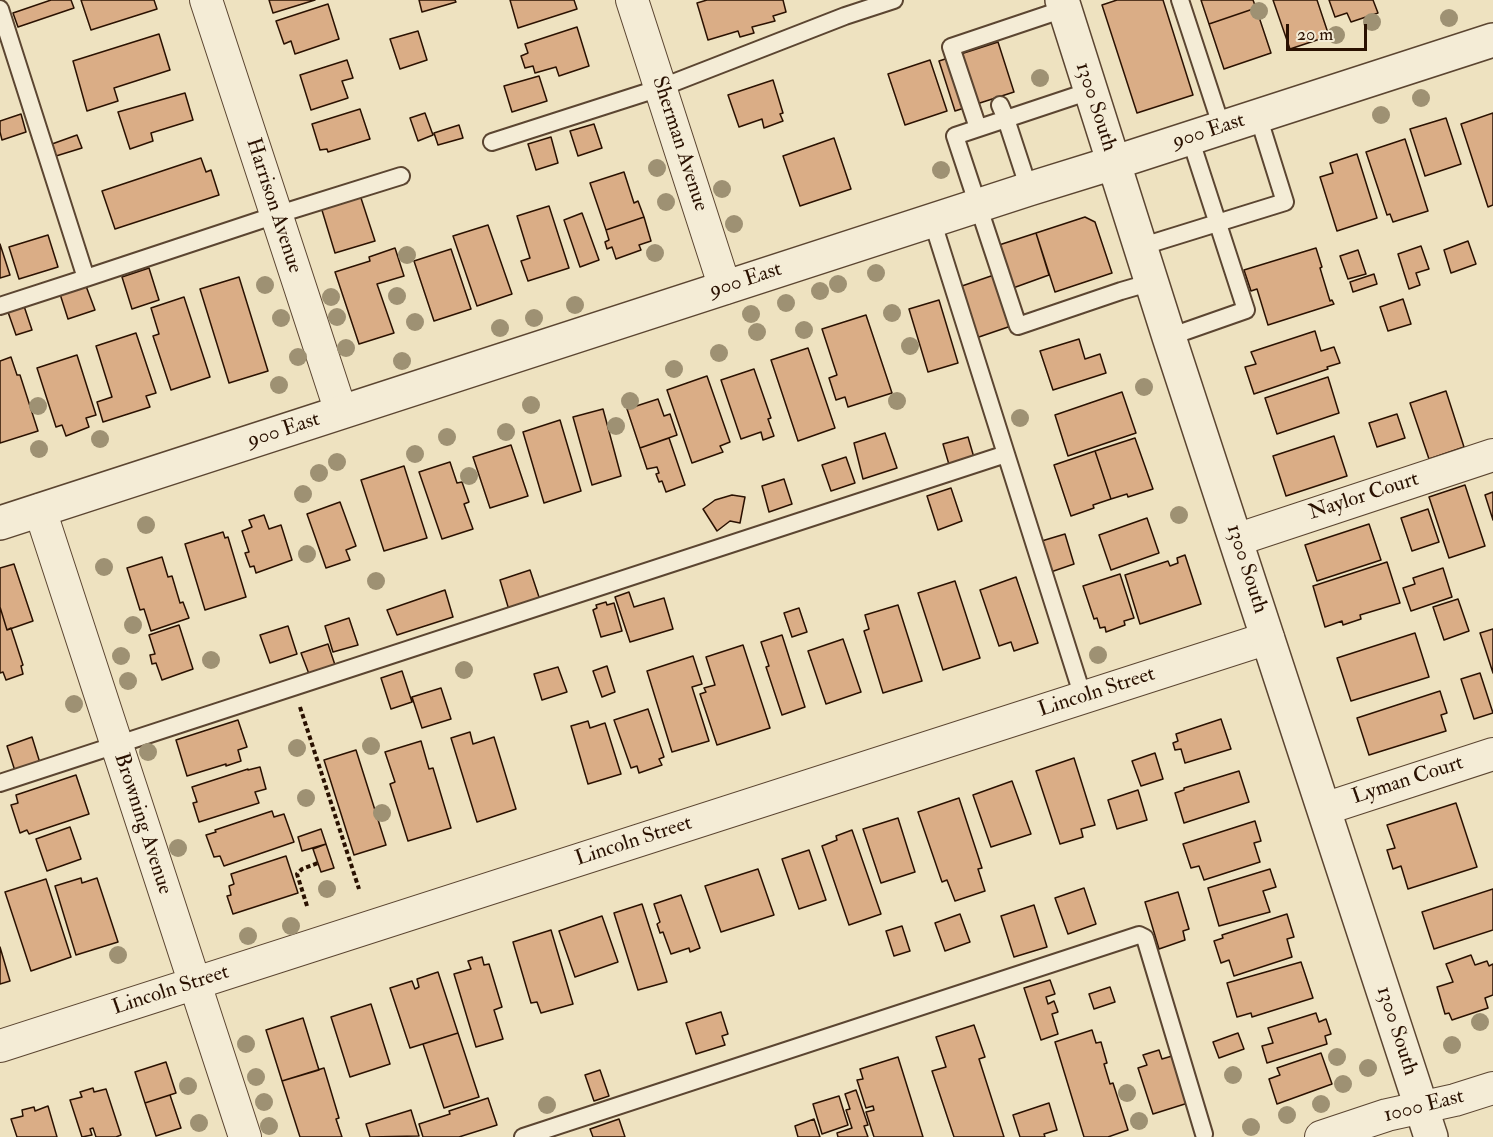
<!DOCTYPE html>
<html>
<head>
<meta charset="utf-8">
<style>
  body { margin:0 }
  #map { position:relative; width:1493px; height:1137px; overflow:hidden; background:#eee2c0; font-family:"IM FELL Double Pica",serif }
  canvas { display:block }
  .scale { position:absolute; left:1286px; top:24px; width:81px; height:27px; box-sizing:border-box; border:3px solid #2a1101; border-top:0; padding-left:8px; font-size:18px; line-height:21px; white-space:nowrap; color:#2a1101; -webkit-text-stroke:4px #f4ecd6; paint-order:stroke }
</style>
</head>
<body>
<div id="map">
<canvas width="1493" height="1137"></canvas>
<div class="scale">20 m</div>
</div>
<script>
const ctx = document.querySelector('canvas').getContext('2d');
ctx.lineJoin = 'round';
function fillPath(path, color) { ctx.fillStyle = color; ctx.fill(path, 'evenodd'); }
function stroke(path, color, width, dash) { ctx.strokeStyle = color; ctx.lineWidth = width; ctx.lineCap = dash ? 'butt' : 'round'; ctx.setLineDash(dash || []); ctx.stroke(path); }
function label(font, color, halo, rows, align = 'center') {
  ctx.font = font + ' "IM FELL Double Pica",serif'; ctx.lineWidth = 4.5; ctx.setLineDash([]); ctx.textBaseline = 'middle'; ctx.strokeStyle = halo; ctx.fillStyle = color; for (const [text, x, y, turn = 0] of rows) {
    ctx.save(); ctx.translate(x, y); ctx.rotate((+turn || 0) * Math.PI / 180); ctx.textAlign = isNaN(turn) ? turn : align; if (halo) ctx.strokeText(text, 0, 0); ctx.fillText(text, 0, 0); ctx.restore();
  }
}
const building = new Path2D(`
  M51,0H71L74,8L18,27L13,13Z
  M81,0H154L157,9L91,30Z
  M269,0H315L273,13Z
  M419,0H455L456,2L422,12Z
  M510,0H574L577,9L518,28Z
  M707,0H783L786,12L773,16L775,21L752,27L754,33L740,37L738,31L708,40L697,3Z
  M1117,0H1163L1193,95L1137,113L1102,5Z
  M1201,0H1253L1256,8L1209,24Z
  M1273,0H1317L1329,36L1290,49Z
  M1329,0H1373L1378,13L1351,22L1347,13L1335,17Z
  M328,4L339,39L295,54L291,41L284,44L276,21Z
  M1256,8L1271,53L1224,69L1209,24Z
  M577,27L589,66L559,76L556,67L535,73L533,66L525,68L521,56L528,53L525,44Z
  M418,31L427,60L400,69L390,39Z
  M159,34L170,70L114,88L118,101L87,111L73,61Z
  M998,42L1014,92L955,111L939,61Z
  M347,60L353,78L342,81L348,98L311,110L300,75Z
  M930,60L947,111L905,125L888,74Z
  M539,76L547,101L512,112L504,86Z
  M773,80L783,113L780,114L783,121L764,128L762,119L739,127L728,95Z
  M185,93L193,120L151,133L153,141L130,149L118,112Z
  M360,109L370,139L328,152L327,149L320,150L312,124Z
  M425,113L433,135L418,141L410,118Z
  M1493,113V205L1488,207L1461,124Z
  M21,114L26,132L2,140L0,132V121Z
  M1446,118L1461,164L1425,176L1410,129Z
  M594,124L602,148L578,156L570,131Z
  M459,125L463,138L438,145L434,133Z
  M77,135L82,148L56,156L52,144Z
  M551,137L558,163L536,170L528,144Z
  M834,138L851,189L800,206L783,156Z
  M1405,139L1428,211L1393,222L1390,214L1387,215L1366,152Z
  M1357,154L1377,218L1337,231L1320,177L1333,173L1330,163Z
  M201,158L206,172L211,170L219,195L115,229L102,191Z
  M624,172L634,203L638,201L644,217L606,230L590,183Z
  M360,195L375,241L335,253L321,207Z
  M549,206L569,268L528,281L521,261L530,258L517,216Z
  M582,213L599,260L580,267L564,220Z
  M644,217L651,241L639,245L641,250L616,259L612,247L607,249L605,242L609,240L606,230Z
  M1085,217L1095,222L1112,273L1055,292L1036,233Z
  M488,225L512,294L477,306L453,236Z
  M1036,233L1049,275L1013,288L999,245Z
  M48,235L58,267L19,279L9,247Z
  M1468,241L1476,264L1451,273L1444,250Z
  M0,244L10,275L0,278Z
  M1421,246L1429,269L1416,273L1420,285L1409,289L1398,254Z
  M395,248L404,276L377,284L394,333L359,344L335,272L370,261L369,257Z
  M1316,248L1322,267L1320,268L1330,301L1332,300L1334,304L1268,325L1257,289L1251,291L1244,270Z
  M451,249L471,309L434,321L414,261Z
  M1358,250L1366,274L1348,279L1340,256Z
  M149,268L159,300L132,309L122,277Z
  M1374,274L1377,284L1353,292L1350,282Z
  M994,275L1011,326L976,338L959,287Z
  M239,277L268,371L229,383L200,289Z
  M86,286L95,310L68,319L60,294Z
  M184,297L210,377L171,390L153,336L159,334L151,308Z
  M1403,299L1411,324L1388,331L1380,307Z
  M939,300L958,363L928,372L909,309Z
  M24,306L32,330L16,335L8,312Z
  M866,315L892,393L848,407L845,397L836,400L829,378L837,375L822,329Z
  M1315,331L1321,351L1334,347L1340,363L1327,367L1328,369L1254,394L1245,367L1256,364L1251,352Z
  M136,333L156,393L146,396L150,407L103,422L97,402L112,397L96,346Z
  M1079,339L1085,359L1100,354L1106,373L1053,390L1040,351Z
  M808,348L835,428L798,441L771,360Z
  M77,355L96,415L86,418L89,427L66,436L62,425L56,427L37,368Z
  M11,357L17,375H20L38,431L0,443V361Z
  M754,369L771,418L768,419L774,436L763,440L761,432L741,439L721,380Z
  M707,376L730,442L720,446L723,452L692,463L667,390Z
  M1328,377L1339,413L1277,434L1265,398Z
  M1446,391L1464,447L1429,459L1410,403Z
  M1122,392L1136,433L1068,456L1055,415Z
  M658,399L664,416L670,414L677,435L640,448L627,409Z
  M603,409L621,476L592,485L573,417Z
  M1397,414L1405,438L1377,447L1369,423Z
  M560,420L581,491L544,503L523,432Z
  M885,433L897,468L863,479L854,443Z
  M1334,436L1347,476L1286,496L1273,456Z
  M968,437L975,461L950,468L943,444Z
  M669,438L685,485L666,492L662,481L659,482L656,474L659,473L657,467L647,469L640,448Z
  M1135,438L1153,489L1128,497L1127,494L1111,499L1095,451Z
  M511,445L528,496L490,508L473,457Z
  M1095,451L1111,499L1093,505L1094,508L1071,516L1054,465Z
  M846,457L855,483L831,491L822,465Z
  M450,462L457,483L462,482L469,502L464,504L473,529L442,539L419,472Z
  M404,466L427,538L384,551L361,480Z
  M784,479L792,504L769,512L762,486Z
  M1465,485L1485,546L1449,558L1429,497Z
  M951,488L962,521L938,530L927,496Z
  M1493,492V520L1485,495Z
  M732,495L745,497L740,523L730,521L717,531L703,509L715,500Z
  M340,502L356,546L346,550L350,560L326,568L307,514Z
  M1428,509L1439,542L1412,551L1401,518Z
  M264,515L269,529L281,525L292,560L256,573L254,566L250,567L245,553L249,552L242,531L252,527L249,520Z
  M1147,518L1159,553L1111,570L1099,535Z
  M1369,524L1381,560L1317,581L1305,545Z
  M223,532L225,538L228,537L246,597L205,610L185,544Z
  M1065,534L1074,564L1045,574L1035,543Z
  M1185,555L1201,604L1140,624L1125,575L1168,561L1170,566L1178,563L1177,558Z
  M162,557L168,577L172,576L180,603L183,602L189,618L151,631L144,609L140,610L127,568Z
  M1387,562L1400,603L1360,615L1361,619L1343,625L1342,621L1325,627L1313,586Z
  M14,564L33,621L7,630L0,607V568Z
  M1443,568L1452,597L1411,611L1403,588L1415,584L1413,578Z
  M530,570L540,600L509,610L500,580Z
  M1120,574L1134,618L1124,621L1125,625L1106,632L1105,627L1100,628L1097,618L1094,619L1083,586Z
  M1016,577L1038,643L1014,651L1011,642L999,646L980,590Z
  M955,581L980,658L943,670L918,593Z
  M445,590L453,617L397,635L387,610Z
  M629,592L634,607L664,598L673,629L630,642L615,597Z
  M1458,599L1469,631L1444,640L1433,607Z
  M606,602L607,605L614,603L622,631L601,637L593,610L597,608L596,605Z
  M898,605L922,681L883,693L864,631L869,629L865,615Z
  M0,607L7,630L11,628L23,665L21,666L23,674L6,680L3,672L0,673Z
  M799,608L807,632L792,637L784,613Z
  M349,618L358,645L333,652L325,626Z
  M179,625L193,669L162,680L156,663L152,664L150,655L155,654L149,635Z
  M288,626L297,654L270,663L260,635Z
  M1493,629V673L1480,633Z
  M1415,633L1429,677L1351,701L1337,658Z
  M782,635L805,707L782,715L766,667L769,666L761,642Z
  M843,639L861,692L826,704L808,651Z
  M328,644L335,665L309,674L301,653Z
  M743,645L770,728L717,745L700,694L706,692L704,688L715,685L706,657Z
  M693,656L702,684L692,687L709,741L672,752L647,671Z
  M607,666L615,692L602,697L593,671Z
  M558,667L567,692L542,700L534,674Z
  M402,671L412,702L391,709L381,678Z
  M1480,673L1493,713L1474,719L1461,679Z
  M441,688L451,719L422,728L412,697Z
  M1440,691L1447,713L1441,715L1446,731L1369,755L1357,718Z
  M648,709L664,757L659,759L662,765L639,773L637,766L631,768L614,720Z
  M1221,719L1231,749L1185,763L1181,749L1175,750L1173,743L1178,741L1176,734Z
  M238,720L247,747L238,750L241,761L226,766V764L187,776L176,740Z
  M588,721L590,728L605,723L621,774L588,784L571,726Z
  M470,732L473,744L494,737L516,809L477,822L451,738Z
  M32,737L40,763L15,771L7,746Z
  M421,741L429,769L433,768L451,828L408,841L390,784L395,782L385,752Z
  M356,750L386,845L354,855L324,760Z
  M1155,753L1163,779L1141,786L1132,761Z
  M1074,758L1095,825L1081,829L1083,837L1060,844L1036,771Z
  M260,767L266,789L255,792L259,803L199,822L193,803L197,802L192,787L248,769V770Z
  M1239,771L1249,802L1184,823L1175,793L1184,790V788Z
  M76,775L89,814L29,834L27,830L20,833L11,805L18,803L16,795Z
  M1012,781L1031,834L991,847L973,795Z
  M1138,790L1147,820L1117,829L1108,800Z
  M959,798L982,868L978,869L985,891L955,901L947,880L942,882L918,812Z
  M1456,803L1477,867L1408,889L1401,866L1393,869L1387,850L1395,848L1387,825Z
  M272,811L274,817L284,814L294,842L224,866L220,856L214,857L206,835L216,832L215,830Z
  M898,818L915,872L881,883L863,829Z
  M1255,821L1261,841L1254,843L1260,862L1204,880L1199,866L1191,868L1183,844Z
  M70,827L81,859L47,871L36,839Z
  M321,829L326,844L302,851L298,837Z
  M852,830L881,914L849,925L822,846L837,840L836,836Z
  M326,844L334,868L321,872L313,849Z
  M809,850L826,900L799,909L782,859Z
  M286,856L298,893L233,914L227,896L231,895L229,886L234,884L231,874Z
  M758,869L774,915L721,932L705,886Z
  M1270,869L1276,887L1263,891L1270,912L1219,926L1208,888Z
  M81,878L82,883L97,878L118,942L76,955L55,886Z
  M46,879L71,957L31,971L5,892Z
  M1084,888L1096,924L1068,934L1055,898Z
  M1493,889V930L1434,949L1422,912Z
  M1178,892L1189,929L1183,931L1185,940L1159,949L1145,902Z
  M681,895L700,948L690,952L689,948L671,954L663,932L660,933L657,924L660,922L654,904Z
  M642,904L667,982L638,990L614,913Z
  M1034,905L1047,947L1014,957L1001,916Z
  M960,914L970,942L945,951L935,923Z
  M1287,914L1294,937L1287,939L1292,957L1234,976L1229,960L1221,963L1214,941L1223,938L1222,935Z
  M602,916L618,962L575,977L559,931Z
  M902,926L910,951L894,956L886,931Z
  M551,930L573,1004L541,1013L537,1002L531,1003L513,942Z
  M0,947L10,981L0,984Z
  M1471,955L1475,965L1487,961L1489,966L1493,964V995L1485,998L1488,1008L1452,1020L1449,1013L1445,1014L1437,987L1453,982L1446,964Z
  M482,957L484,965L489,964L502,1007L494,1010L503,1039L476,1047L454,974L471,969L468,961Z
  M1301,962L1313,998L1252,1017L1251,1013L1237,1017L1227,983Z
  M438,972L458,1033L410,1048L390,988L412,981L415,989L419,987L417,979Z
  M1050,980L1055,994L1046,997L1048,1004L1054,1001L1058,1012L1052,1014L1058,1034L1041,1040L1024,988Z
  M1110,987L1115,1002L1094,1009L1089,994Z
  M371,1004L390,1064L350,1077L331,1017Z
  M721,1012L728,1034L722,1036L725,1045L696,1054L686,1023Z
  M1316,1013L1319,1022L1326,1019L1331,1034L1325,1036L1327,1044L1267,1063L1262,1046L1273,1043L1268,1028Z
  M303,1018L319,1070L282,1081L266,1030Z
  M974,1025L985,1057L979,1059L1004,1137H954L932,1071L946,1067L936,1037Z
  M1092,1030L1096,1043L1101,1042L1107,1063L1104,1064L1110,1084L1113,1083L1128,1130L1108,1137H1084L1055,1042Z
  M458,1033L479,1097L444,1108L423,1044Z
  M1238,1033L1244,1049L1219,1058L1213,1042Z
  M1159,1050L1162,1059L1172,1056L1188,1103L1153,1114L1138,1068L1147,1065L1143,1055Z
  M1321,1053L1332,1084L1277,1104L1269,1079L1280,1075L1277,1068Z
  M898,1057L923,1137H874L866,1112L874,1110L873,1106L866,1108L857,1080L863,1079L860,1069Z
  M166,1062L176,1093L145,1103L135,1072Z
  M324,1068L339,1118L336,1119L342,1137H300L282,1081Z
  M600,1070L609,1096L594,1101L585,1075Z
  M93,1088L94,1092L106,1089L121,1135L116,1137H96L93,1128L90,1129L92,1135L82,1137L70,1100L82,1097L80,1092Z
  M856,1090L868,1125L864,1126L868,1137H838L837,1133L852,1128L846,1110L850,1109L845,1094Z
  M170,1095L181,1128L156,1136L145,1103Z
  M839,1096L848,1125L822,1134L813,1104Z
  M488,1098L497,1125L459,1137H423L419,1124L450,1114L449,1111Z
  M1049,1103L1057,1130L1044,1134L1045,1137H1020L1013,1115Z
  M48,1106L57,1137H17L11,1119L23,1116L22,1110L34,1107L35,1111Z
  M411,1110L419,1136L370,1137L366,1124Z
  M619,1119L625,1137H593L590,1129Z
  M814,1119L820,1137H798L795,1126Z`);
fillPath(building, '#daad86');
stroke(building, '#2a1101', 1.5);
const service = new Path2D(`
  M1180,0L1222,128
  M0,9L86,278L0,306
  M1090,91L955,136L1018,326L1121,291L1152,282
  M1000,105L1006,119L1029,189
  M978,128L951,47L1064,9
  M492,142L660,88L845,16L894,0
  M932,220L1006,454
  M1140,247L1285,202L1258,116
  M86,278L276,215L401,176
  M1169,337L1246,310L1190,138
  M0,783L1006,454L1083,697
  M523,1137L1139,935L1145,938L1204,1134`);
const minor = new Path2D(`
  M206,0L341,412
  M632,0L725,288
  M40,510L245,1137
  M1236,540L1493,455
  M1324,809L1493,754
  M0,1046L1268,638
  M1321,1137L1387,1115L1455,1100L1493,1088`);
const tertiary = new Path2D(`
  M1062,0L1169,337L1431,1137
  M0,523L1029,189L1113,163L1493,40`);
stroke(service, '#5b4531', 20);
stroke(minor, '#5b4531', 34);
stroke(tertiary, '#5b4531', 36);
stroke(new Path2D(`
  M300,707L359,889
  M307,906L297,874L302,869L318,863`), '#2a1101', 4, [4.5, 3]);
stroke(service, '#f4ecd6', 16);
stroke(minor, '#f4ecd6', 32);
stroke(tertiary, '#f4ecd6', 33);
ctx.fillStyle = '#9e9173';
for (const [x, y] of [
  [1259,11],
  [1449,18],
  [1372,22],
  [1336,35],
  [1040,78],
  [1421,98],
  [1381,115],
  [657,168],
  [941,170],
  [722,189],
  [666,202],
  [734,224],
  [655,253],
  [407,255],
  [876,273],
  [838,284],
  [265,285],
  [820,291],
  [397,296],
  [331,297],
  [786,303],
  [575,305],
  [892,313],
  [751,314],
  [337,317],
  [281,318],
  [534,318],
  [415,322],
  [500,328],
  [804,330],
  [757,332],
  [910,346],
  [346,348],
  [719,353],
  [298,357],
  [402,361],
  [674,369],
  [279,385],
  [1144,387],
  [630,401],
  [897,401],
  [531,405],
  [38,406],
  [1020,418],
  [616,426],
  [506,432],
  [447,437],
  [100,439],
  [39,449],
  [415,454],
  [337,462],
  [319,473],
  [469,476],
  [303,494],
  [1179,515],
  [146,525],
  [307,554],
  [104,567],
  [376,581],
  [133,625],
  [1098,655],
  [121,656],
  [211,660],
  [464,670],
  [128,681],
  [74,704],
  [371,746],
  [297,748],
  [148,752],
  [306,798],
  [382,813],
  [178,848],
  [327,889],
  [291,926],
  [248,936],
  [118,955],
  [1480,1022],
  [246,1044],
  [1452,1045],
  [1337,1057],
  [1368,1068],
  [1233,1075],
  [256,1077],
  [1343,1084],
  [188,1086],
  [1127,1093],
  [264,1102],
  [1321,1104],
  [547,1105],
  [1287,1115],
  [1139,1121],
  [199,1123],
  [269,1126],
  [1251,1127]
]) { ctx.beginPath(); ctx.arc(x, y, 9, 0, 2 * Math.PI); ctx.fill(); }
label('21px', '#2a1101', '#f4ecd6', [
  ["1300 South",1095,107,72],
  ["900 East",1209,132,-18],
  ["Sherman Avenue",679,144,72],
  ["Harrison Avenue",273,206,72],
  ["900 East",746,281,-18],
  ["900 East",284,431,-18],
  ["Naylor Court",1364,497,-18],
  ["1300 South",1246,569,72],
  ["Lincoln Street",1097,693,-18],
  ["Lyman Court",1408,781,-18],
  ["Browning Avenue",142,824,72],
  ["Lincoln Street",634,842,-18],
  ["Lincoln Street",171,991,-18],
  ["1300 South",1396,1031,72],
  ["1000 East",1424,1107,-14]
]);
</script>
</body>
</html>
